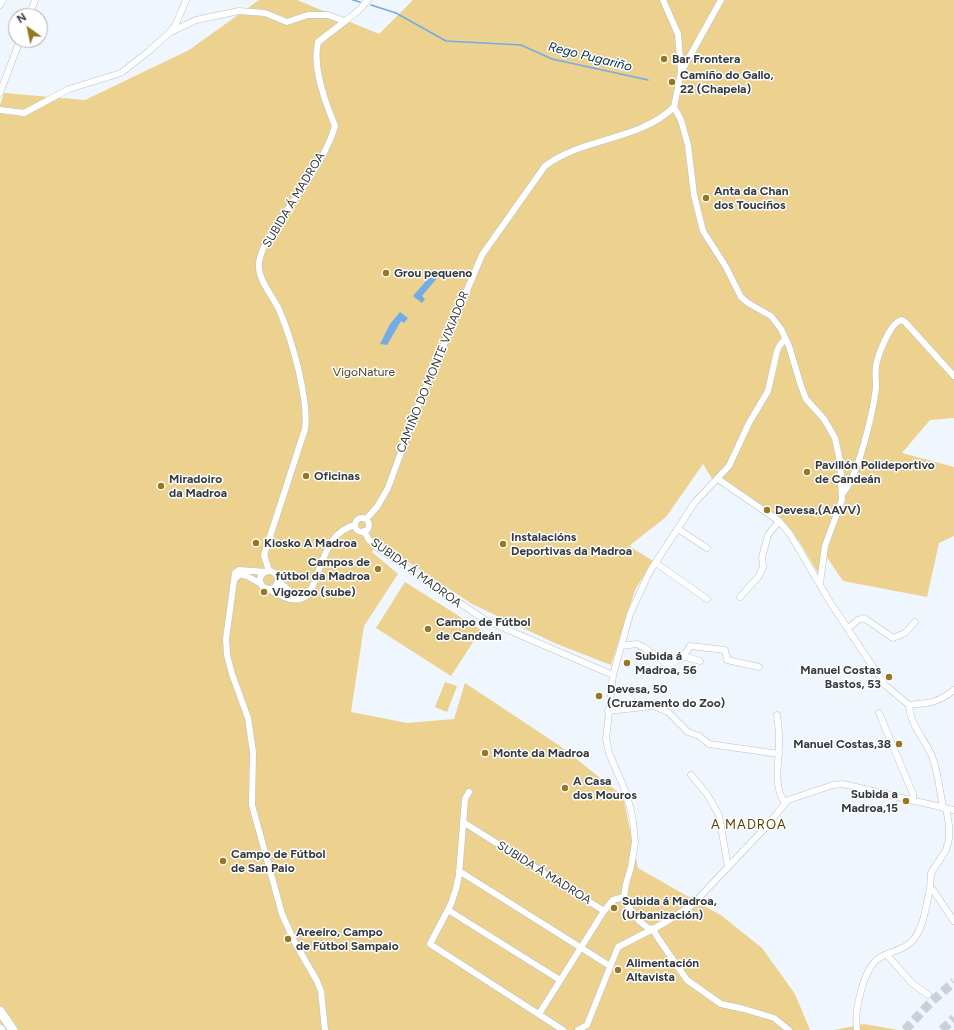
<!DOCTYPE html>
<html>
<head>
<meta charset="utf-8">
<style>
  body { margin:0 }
  #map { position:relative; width:954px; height:1030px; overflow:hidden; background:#eff6fe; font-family:Figtree,sans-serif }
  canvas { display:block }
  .north { position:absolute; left:8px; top:8px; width:40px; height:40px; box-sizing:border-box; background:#fff; border:1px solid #aeb0b2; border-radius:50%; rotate:327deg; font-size:11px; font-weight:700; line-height:16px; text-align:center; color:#353a3f }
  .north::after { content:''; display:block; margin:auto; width:14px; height:18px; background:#977821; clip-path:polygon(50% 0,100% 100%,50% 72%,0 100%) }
</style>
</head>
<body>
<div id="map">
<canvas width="954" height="1030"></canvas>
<div class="north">N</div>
</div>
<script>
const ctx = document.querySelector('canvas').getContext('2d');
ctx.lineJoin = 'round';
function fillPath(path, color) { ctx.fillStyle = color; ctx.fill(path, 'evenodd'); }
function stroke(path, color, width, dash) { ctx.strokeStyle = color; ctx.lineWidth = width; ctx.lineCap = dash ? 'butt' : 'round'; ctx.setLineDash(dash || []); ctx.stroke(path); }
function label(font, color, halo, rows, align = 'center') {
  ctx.font = font + ' Figtree,sans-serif'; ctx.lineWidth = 3; ctx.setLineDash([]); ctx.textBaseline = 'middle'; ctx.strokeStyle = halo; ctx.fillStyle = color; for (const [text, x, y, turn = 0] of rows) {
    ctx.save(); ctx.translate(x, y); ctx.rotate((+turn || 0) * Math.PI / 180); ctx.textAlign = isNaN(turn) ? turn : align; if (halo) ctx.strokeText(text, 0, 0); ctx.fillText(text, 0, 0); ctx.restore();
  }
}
fillPath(new Path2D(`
  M259,0H297L379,34L413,0H954V418L930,420L902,453L954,467V536L939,543L927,597L843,581L824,553L818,573L799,541L767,510L743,495L714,482L703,464L666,517L629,546L653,561L635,590L611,665L557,644L472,604L378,542L372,552L398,574L364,626L351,712L407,723L454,719L465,683L560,746L623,796L638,868L722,916L762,948L795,994L810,1030H0V105L4,93L85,100L189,50Z
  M405,582L481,630L451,676L376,628Z
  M445,682L457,686L447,712L435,707Z
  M864,1024L898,1030H834Z`), '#ecd18f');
fillPath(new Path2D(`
  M432,274L437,278L422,296L425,299L422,303L413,296Z
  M400,312L408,318L404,323L401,321L387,345L380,344L390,324Z`), '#72ace5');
stroke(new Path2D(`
  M353,0L360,2
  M371,5L396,13L446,41L521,45L552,59L648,80`), '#72ace5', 1.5);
stroke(new Path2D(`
  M905,1030L932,1001L954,982
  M942,1030L954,1018`), '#cad0d8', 9, [9, 4.5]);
const minor = new Path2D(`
  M663,0L678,34L681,71
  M0,5L3,0
  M29,16L35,0
  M171,32L196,20L239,11L265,13L287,22L308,15H328L344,21
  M0,93L20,40
  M674,107L681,120L688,145L694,195L703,231L726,267L741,297L748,303L771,316L781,329L789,346L801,386L806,399L824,419L835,438L840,461L842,500L825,546L820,583
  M0,110L24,113L69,89L121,73L149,51L169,33L175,26L186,0
  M785,339L780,345L777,351L768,391L749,423L729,466L695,502L684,519L650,571L630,614L613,675L606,739L609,753L627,795L633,820L635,842L631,867L626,884L624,897L625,902L639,921L648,928L653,929L666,922L692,905L765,828L788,800L833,785L843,784L954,810
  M718,479L779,521L790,534L830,602L885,685L909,705
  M842,494C858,478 873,412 876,388C876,381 875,373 876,366C878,355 890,322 902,320L905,322L954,376
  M355 525a7 7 0 1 1 14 0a7 7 0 1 1-14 0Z
  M366,519L377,507L388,488L419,403L482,255L545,166C584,137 639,141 674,107L681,72L721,0
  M678,529L707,548
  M364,531L369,540L378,548L485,620L613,675
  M656,563L707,599
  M269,571L264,555L305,429C309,400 292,340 280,312C274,296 257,281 259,263C261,248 270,236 277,225C297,194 325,161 335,126C325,102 312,67 318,42L357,12L368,0
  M260 580a9 9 0 1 1 18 0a9 9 0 1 1-18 0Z
  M266,572L239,570L235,573L226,639L227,655L232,674L248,718L253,752L252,805L282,914L294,941L317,981L321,991L325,1030
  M235,579L240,574L247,576L261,584
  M278,581L296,596L304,594
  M268,589C281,596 294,605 308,595C322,572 324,532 355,525
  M740,597L759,576L763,567L762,557L768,535L779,521
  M848,628L858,620L864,618L893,638L905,633L915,622
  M621,646L637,644L645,648L668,665L683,657L690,646L725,650L727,660L759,667
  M683,656L700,661
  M909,705C910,725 924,738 932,756C938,772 940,791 943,808
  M909,705C929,703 938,703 954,690
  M608,711L654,706L668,712L688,732L699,736L709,744L779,754
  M879,713L913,794V801
  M777,715C778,723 779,730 779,738C780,758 772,786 785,803
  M691,775L707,794L719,815L728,867
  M469,792L465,799L459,875L456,889L451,904L430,944L563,1030
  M946,808L949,825V839L946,850L931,873L930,889L933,890L954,921
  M463,822L604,911
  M459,871L610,966
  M448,910L560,980
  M887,955L912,983L928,995
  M539,1014L604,911L613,900L624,897
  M578,1030L587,1025L618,947L653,929L656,935L687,980L721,1004L744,1009L774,1018L789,1030
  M857,1030C854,1012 863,969 879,958C890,951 906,950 914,939C924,926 926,905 930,889`);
const highway = new Path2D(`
  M0,1011L13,1030
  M0,1029L1,1030`);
stroke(minor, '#b6c2ce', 7);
stroke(highway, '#b6c2ce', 10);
stroke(minor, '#fff', 6);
stroke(highway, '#fff', 9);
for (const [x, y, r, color] of [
  [664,59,4,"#977821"],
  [672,82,4,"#977821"],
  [706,198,4,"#977821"],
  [386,273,4,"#977821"],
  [807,472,4,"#977821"],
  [306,476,4,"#977821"],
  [161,486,4,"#977821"],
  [767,510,4,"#977821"],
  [256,543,4,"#977821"],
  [503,544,4,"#977821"],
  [378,569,4,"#977821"],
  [264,592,4,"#977821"],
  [428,629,4,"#977821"],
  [627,663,4,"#977821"],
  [889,677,4,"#977821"],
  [599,696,4,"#977821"],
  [899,744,4,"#977821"],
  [485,753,4,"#977821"],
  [565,788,4,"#977821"],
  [906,801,4,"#977821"],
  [223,861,4,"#977821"],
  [614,908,4,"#977821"],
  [288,939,4,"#977821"],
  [618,970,4,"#977821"]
]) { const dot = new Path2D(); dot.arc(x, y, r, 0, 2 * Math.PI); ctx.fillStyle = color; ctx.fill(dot); stroke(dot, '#fff', 1.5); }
label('bold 12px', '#353a3f', '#fff', [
  ["Bar Frontera",672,59],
  ["Camiño do Gallo,",680,75],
  ["22 (Chapela)",680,89],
  ["Anta da Chan",714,191],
  ["dos Touciños",714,205],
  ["Grou pequeno",394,273],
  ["Pavillón Polideportivo",815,465],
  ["de Candeán",815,479],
  ["Oficinas",314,476],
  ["Miradoiro",169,479],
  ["da Madroa",169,493],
  ["Devesa,(AAVV)",775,510],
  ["Instalacións",511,537],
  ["Deportivas da Madroa",511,551],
  ["Kiosko A Madroa",264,543],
  ["Campos de",370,562,"right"],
  ["fútbol da Madroa",370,576,"right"],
  ["Vigozoo (sube)",272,592],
  ["Campo de Fútbol",436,622],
  ["de Candeán",436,636],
  ["Subida á",635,656],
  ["Madroa, 56",635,670],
  ["Manuel Costas",881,670,"right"],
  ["Bastos, 53",881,684,"right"],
  ["Devesa, 50",607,689],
  ["(Cruzamento do Zoo)",607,703],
  ["Manuel Costas,38",891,744,"right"],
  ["Monte da Madroa",493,753],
  ["A Casa",573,781],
  ["dos Mouros",573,795],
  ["Subida a",898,794,"right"],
  ["Madroa,15",898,808,"right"],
  ["Campo de Fútbol",231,854],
  ["de San Paio",231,868],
  ["Subida á Madroa,",622,901],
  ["(Urbanización)",622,915],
  ["Areeiro, Campo",296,932],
  ["de Fútbol Sampaio",296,946],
  ["Alimentación",626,963],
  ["Altavista",626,977]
], 'left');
label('12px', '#353a3f', '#fff', [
  ["SUBIDA Á MADROA",294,200,-59],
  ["CAMIÑO DO MONTE VIXIADOR",433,372,-68],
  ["SUBIDA Á MADROA",416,573,36],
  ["SUBIDA Á MADROA",544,873,32]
]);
label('12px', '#4e411f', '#fff', [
  ["VigoNature",364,372]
]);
label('italic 13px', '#002c50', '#fff', [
  ["Rego Pugariño",590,57,14]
]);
ctx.letterSpacing = '1px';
label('13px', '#584402', '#fff', [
  ["A MADROA",749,825]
]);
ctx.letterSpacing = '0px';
</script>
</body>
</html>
